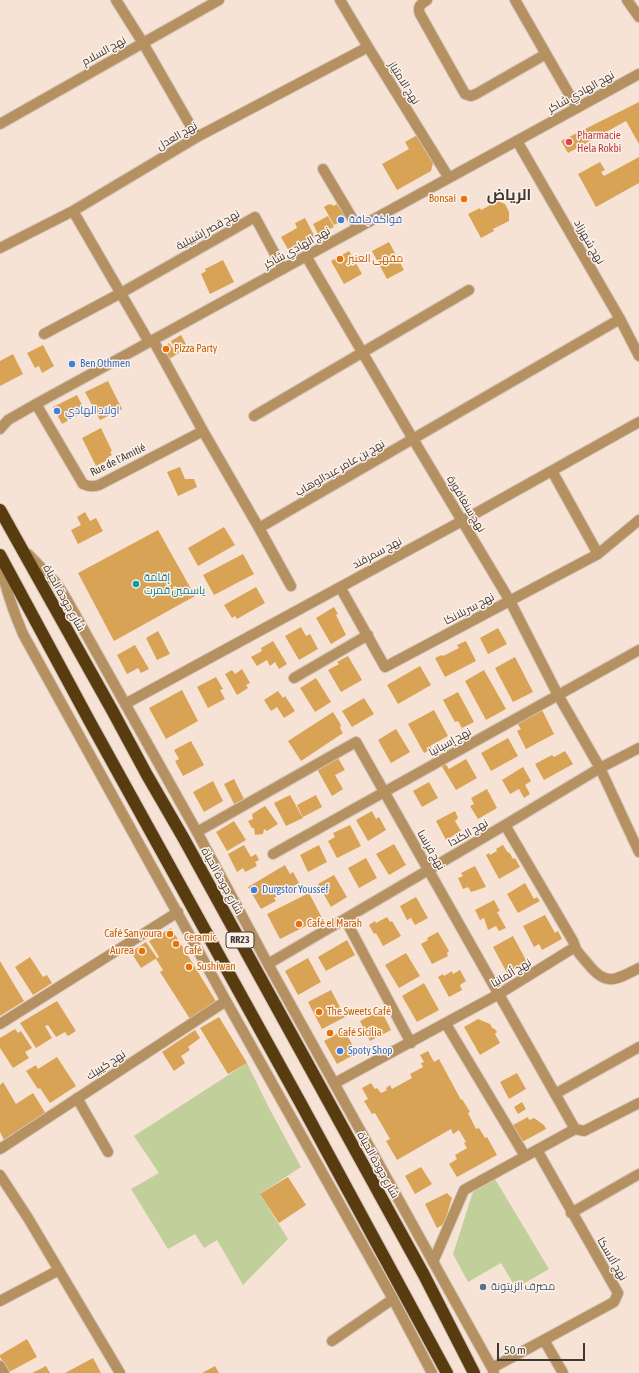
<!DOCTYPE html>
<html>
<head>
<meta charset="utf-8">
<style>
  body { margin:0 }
  #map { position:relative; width:639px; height:1373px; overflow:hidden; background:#f6e3d6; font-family:"Asap Condensed",sans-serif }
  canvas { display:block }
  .scale { position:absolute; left:497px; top:1343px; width:88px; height:18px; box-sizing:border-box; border:2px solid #403833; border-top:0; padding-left:5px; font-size:12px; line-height:14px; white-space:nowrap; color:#403833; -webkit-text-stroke:3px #fdf2ea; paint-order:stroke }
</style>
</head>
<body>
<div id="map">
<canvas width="639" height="1373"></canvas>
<div class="scale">50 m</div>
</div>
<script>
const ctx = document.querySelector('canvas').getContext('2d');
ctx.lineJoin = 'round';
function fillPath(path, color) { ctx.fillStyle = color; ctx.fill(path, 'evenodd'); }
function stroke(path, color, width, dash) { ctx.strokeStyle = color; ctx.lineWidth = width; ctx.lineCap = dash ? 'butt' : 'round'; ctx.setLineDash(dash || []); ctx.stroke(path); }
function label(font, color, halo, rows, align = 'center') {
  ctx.font = font + ' "Asap Condensed",Cairo,sans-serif'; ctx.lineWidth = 3; ctx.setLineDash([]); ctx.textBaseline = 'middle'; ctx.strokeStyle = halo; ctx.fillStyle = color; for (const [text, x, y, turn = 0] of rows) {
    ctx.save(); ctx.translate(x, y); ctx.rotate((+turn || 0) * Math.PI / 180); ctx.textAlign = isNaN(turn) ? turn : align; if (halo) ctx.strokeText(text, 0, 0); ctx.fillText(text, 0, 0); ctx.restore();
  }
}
fillPath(new Path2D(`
  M247,1063L268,1106L301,1167L260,1194L288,1239L243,1285L217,1240L204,1248L195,1234L168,1249L131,1189L159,1173L134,1136Z
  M495,1179L549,1269L516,1288L501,1263L468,1282L453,1254L473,1192Z`), '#c1cf9b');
fillPath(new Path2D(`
  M639,102V144L626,121L568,153L561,141Z
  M419,134L432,155L433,163L431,171L397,190L382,164L409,149L405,142Z
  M639,157V183L596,207L578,174L600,162L605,170L601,172L604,176Z
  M498,201L505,204L509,212V221L493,229L494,231L481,238L468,214L480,208L481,210Z
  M329,204L330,205L332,204L333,206L337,204L340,209L344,207L350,217L334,225L324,207Z
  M328,216L334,227L318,234L313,224Z
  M305,218L315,237L289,251L281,237L297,228L295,223Z
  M389,242L404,270L387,279L372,251Z
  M349,251L362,274L344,284L331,261Z
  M223,260L234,282L210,294L201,274L206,271L205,269Z
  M181,335L188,348L178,354L171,341Z
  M169,343L177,354L168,360L164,350L166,345Z
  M43,345L54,366L42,373L39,366L35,368L27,353Z
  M13,354L23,374L0,386V361Z
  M108,381L122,409L100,420L85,392Z
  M77,395L85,411L62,424L53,407Z
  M101,428L112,451L110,452L112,455L108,457L109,459L96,466L82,438Z
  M180,467L185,479H194L197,487L178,496L167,472Z
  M85,512L90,521L96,518L103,531L78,544L71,530L81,525L77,517Z
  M224,527L235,545L198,566L188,548Z
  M158,530L195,596L114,641L78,573Z
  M243,554L254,574L214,595L203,575Z
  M256,587L265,603L237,619L235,616L232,618L224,605Z
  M334,607L338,614L336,615L346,635L331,644L316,618Z
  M301,627L306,636L310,634L318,649L299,660L285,636Z
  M498,628L507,644L488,654L480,638Z
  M158,631L170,654L157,660L146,638Z
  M273,641L287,664L279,669L275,662L270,666L267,660L257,666L251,657L262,651L261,648Z
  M466,641L476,661L445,677L435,658L442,655L443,656L459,648L457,645Z
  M135,645L149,669L141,673L138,668L127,674L117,655Z
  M348,656L362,680L341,692L328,670L339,664L337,662Z
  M515,657L533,692L513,702L495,668Z
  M420,666L431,685L398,704L387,685Z
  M242,669L250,683L246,685L248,688L237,695L225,674L232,670L235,674Z
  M484,670L506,709L486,720L465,681Z
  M216,677L223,689L220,690L225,699L208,708L197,687Z
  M316,678L331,702L315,712L300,688Z
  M182,690L198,721L166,739L149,708Z
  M278,691L283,698L285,696L295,711L284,718L277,707L271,711L264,700Z
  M458,692L474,722L462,728L458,721L455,722L443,700Z
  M364,698L374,714L352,727L342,711Z
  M434,710L448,736L430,746L432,749L424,753L408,724Z
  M542,710L554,734L526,749L517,731L521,729L517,723Z
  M333,712L341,725L340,728L343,733L301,761L288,741Z
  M396,729L410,752L391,763L378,740Z
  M508,738L518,756L491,771L481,753Z
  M191,741L204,765L183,776L175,761L179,759L174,750Z
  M565,751L573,764L544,780L535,764L552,755L554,757Z
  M338,758L345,770L335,775L343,789L332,796L317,769Z
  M466,759L477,778L456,790L441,765L445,763L449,769Z
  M523,767L531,781L525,785L530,794L524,798L519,789L510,794L502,780Z
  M234,779L244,799L234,804L224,784Z
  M213,781L223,801L204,812L193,792Z
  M429,782L438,798L422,807L413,791Z
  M487,789L497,808L478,819L470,806L474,804L471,798Z
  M290,795L303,818L286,826L274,803Z
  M316,795L322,807L303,817L297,805Z
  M265,806L278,824L267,831L264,829L263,834L255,835L254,828H252L248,821L253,819L252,814Z
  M372,811L376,819L379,817L386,830L368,841L356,820Z
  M455,811L458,818L455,821L461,831L446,840L436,821Z
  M234,821L246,840L227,851L216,832Z
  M350,825L361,846L337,858L328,841L335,837L333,833Z
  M394,844L406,865L389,875L376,854Z
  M244,845L251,857L256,854L259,860L255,862L257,866L245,872L243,868L237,872L228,854Z
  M319,845L327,862L308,872L300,855Z
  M503,845L508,853L509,852L513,859L515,858L520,867L499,879L486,855L489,853L490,855L497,851L496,849Z
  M366,858L377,878L359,888L348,868Z
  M285,865L290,874L293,872L299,883L274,898L276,901L261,909L248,887Z
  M475,866L486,887L471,892L468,887L463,889L458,878L463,876L461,873Z
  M334,875L347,897L331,907L318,884Z
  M525,883L534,899L537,897L540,901L518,913L507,894Z
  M309,893L322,918L280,939L267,914Z
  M416,897L428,918L415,925L411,918L407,920L400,906Z
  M494,900L500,911L497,912L506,928L499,931L496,926L488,930L484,918L480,920L475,910Z
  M545,915L555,933L558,931L562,939L542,950L539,944L534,947L523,926Z
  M387,917L390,922L392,921L401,936L383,946L376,933L374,934L369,925L375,921L376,923Z
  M171,928L217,1003L190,1019L160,972L163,970L156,959L159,957L149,941Z
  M438,932L449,951L447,953L448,956L432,964L421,944L428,940L427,938Z
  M513,936L527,962L507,973L493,947Z
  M347,940L355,955L326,971L318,957Z
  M146,942L157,958L141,968L131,952Z
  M406,953L420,976L399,988L385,965Z
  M30,957L43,977L47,975L52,983L33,995L15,967Z
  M308,958L321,982L298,995L285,971Z
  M0,961L24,1001L0,1016Z
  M460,970L466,981L460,985L462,990L449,997L438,977L443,974L444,976L452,971L453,974Z
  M424,983L439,1010L417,1022L402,996Z
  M331,990L345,1017L322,1029L308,1002Z
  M57,1001L76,1031L68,1036L65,1032L56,1037L48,1025L45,1026L52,1038L36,1048L20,1023Z
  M381,1010L391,1030L370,1041L360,1021Z
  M219,1017L247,1063L228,1074L200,1028Z
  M478,1019L490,1024L493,1029L494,1028L497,1032L495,1034L500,1043L480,1055L464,1027Z
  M15,1029L18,1033L21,1031L32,1048L25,1052L29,1058L13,1068L0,1048V1038Z
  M195,1030L200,1038L188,1047L190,1050L181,1056L185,1063L174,1071L162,1052Z
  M344,1030L357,1053L337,1064L324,1041Z
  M428,1051L434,1062L439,1059L461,1100L462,1099L470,1112L468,1113L476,1129L479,1128L485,1138L487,1137L497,1155L457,1177L449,1164L457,1159L455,1155L467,1148L464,1143L466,1142L459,1130L453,1134L451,1129L397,1160L386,1141L390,1139L375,1113L372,1114L364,1101L368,1099L362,1088L371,1083L375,1089L377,1088L381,1093L387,1090L386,1088L390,1085L392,1089L412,1078L410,1074L423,1067L421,1063L424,1062L420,1055Z
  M57,1057L76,1086L50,1103L40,1088L38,1089L26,1071L36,1065L38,1069Z
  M517,1073L526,1089L509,1099L500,1082Z
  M3,1082L16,1104L33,1093L46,1114L4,1140L0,1132V1085Z
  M522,1102L526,1109L518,1114L514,1107Z
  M528,1117L529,1120L534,1118L544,1125L546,1129L522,1142L513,1125Z
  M421,1167L432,1184L415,1194L405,1176Z
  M288,1177L306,1205L279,1223L260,1194Z
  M447,1193L452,1198L444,1224L437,1228L425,1204Z
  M27,1339L37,1357L9,1372L0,1357V1355Z
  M93,1358L101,1373H65Z
  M46,1366L50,1373H32Z
  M215,1366L219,1373H202Z`), '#d9a356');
const minor = new Path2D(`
  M116,0L143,43L197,137
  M340,0L368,47L449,178
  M427,0C421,4 417,6 420,14L465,94L471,96L476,94L546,54
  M515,0L577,108
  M627,0L639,17
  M0,124L219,0
  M517,141L620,319L639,356
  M323,169L358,228
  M73,211L149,342
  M0,248L73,211L197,137L368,47
  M306,256L413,439L510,601L558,695L600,768L639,852
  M44,334L121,293L255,217L283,269
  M153,340L203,431L259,528L620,319
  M36,404L83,484C89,487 93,487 99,485L203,431
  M254,416L469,290
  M0,429L8,420L36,404L639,74
  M552,471L598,554
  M259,528L291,586
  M28,554L57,584L67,600L197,832L268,964L492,1368L494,1373
  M0,562C5,587 13,611 23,634L226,1001L393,1299L432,1373
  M340,587L385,667L598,554L639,520
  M294,678L368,635
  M125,704L462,521L639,422
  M505,825L573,941C574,943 575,947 576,949C579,954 584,959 588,964C606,987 616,980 639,968
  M197,832L356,742L575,1129
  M273,854L639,650
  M345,919L411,1043
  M268,964L505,825L600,768L639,748
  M0,1024L178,912
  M446,1024L525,1156
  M335,1083L499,994L575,947
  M555,1094L639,1047
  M77,1098L108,1152
  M0,1149L226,1001
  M0,1175L28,1218L120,1373
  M571,1213L639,1174
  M433,1262L464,1190L575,1129L584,1131L639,1103
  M0,1301L59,1270
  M544,1340L563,1373
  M332,1341L393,1299
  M0,1366L4,1373
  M492,1368L614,1302L618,1293L537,1150`);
const highway = new Path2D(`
  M0,510L112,710L147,775L184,839L424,1275L474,1373
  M0,555L90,722L300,1102L447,1373`);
stroke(minor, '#d2c1b5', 12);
stroke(highway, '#d2c1b5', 14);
stroke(minor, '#b59161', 10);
stroke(highway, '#583c10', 12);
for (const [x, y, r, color] of [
  [569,142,4,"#e0444e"],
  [464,199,4,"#e8710a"],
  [341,220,4,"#3f7fe0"],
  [340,259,4,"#e8710a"],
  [166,349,4,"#e8710a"],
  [72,364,4,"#3f7fe0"],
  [57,411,4,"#3f7fe0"],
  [136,584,4,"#0f9aa8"],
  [254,890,4,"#3f7fe0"],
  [299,924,4,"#e8710a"],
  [170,934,4,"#e8710a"],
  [176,944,4,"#e8710a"],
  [142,951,4,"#e8710a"],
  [189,967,4,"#e8710a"],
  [319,1012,4,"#e8710a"],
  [330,1033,4,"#e8710a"],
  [340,1051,4,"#3f7fe0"],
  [483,1287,4,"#5c6f8a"]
]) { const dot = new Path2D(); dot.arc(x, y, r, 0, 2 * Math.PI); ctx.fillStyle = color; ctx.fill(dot); stroke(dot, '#fdf2ea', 1.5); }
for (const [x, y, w] of [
  [240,940,28]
]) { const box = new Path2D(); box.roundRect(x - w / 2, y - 8, w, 16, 3); ctx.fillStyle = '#fdf2ea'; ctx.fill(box); stroke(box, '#403833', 1); }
label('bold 10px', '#403833', null, [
  ["RR23",240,940]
]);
label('11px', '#403833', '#fdf2ea', [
  ["نهج السلام",104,51,-29],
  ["نهج الامتياز",404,83,58],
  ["نهج الهادي شاكر",581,92,-29],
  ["نهج العدل",177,136,-30],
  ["نهج قصر إشبيلية",208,230,-29],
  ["نهج شهرزاد",589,242,60],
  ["نهج الهادي شاكر",297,248,-29],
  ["Rue de l'Amitié",118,460,-26],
  ["نهج بن عامر عبدالوهاب",340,468,-30],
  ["نهج سنغافورة",466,504,59],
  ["نهج سمرقند",377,553,-28],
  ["شارع جودة الحياة",64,598,61],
  ["نهج سريلانكا",469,609,-28],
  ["نهج إسبانيا",450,742,-29],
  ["نهج الكندا",468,833,-30],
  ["نهج فرنسا",431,850,60],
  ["شارع جودة الحياة",222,881,61],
  ["نهج ألمانيا",511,973,-31],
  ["نهج كيبيك",106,1065,-33],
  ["شارع جودة الحياة",378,1165,61],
  ["نهج ألاسكا",612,1259,60]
]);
label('11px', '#be3a42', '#fdf2ea', [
  ["Pharmacie",577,136],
  ["Hela Rokbi",577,149]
], 'left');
label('11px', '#c56008', '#fdf2ea', [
  ["Bonsai",456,199,"right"],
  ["مقهى العنبر",348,259],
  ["Pizza Party",174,349],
  ["Café el Marah",307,924],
  ["Café Sanyoura",162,934,"right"],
  ["Ceramic",184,938],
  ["Café",184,951],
  ["Aurea",134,951,"right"],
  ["Sushiwan",197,967],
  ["The Sweets Café",327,1012],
  ["Café Sicilia",338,1033]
], 'left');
label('11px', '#366cbe', '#fdf2ea', [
  ["فواكة جافة",349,220],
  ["Ben Othmen",80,364],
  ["اولاد الهادي",65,411],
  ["Durgstor Youssef",262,890],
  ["Spoty Shop",348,1051]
], 'left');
label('11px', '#0d838f', '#fdf2ea', [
  ["إقامة",144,578],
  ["ياسمين قمرت",144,591]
], 'left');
label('11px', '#4e5e75', '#fdf2ea', [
  ["مصرف الزيتونة",491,1287]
], 'left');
label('bold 15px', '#403833', '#fdf2ea', [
  ["الرياض",509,195]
]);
</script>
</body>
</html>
